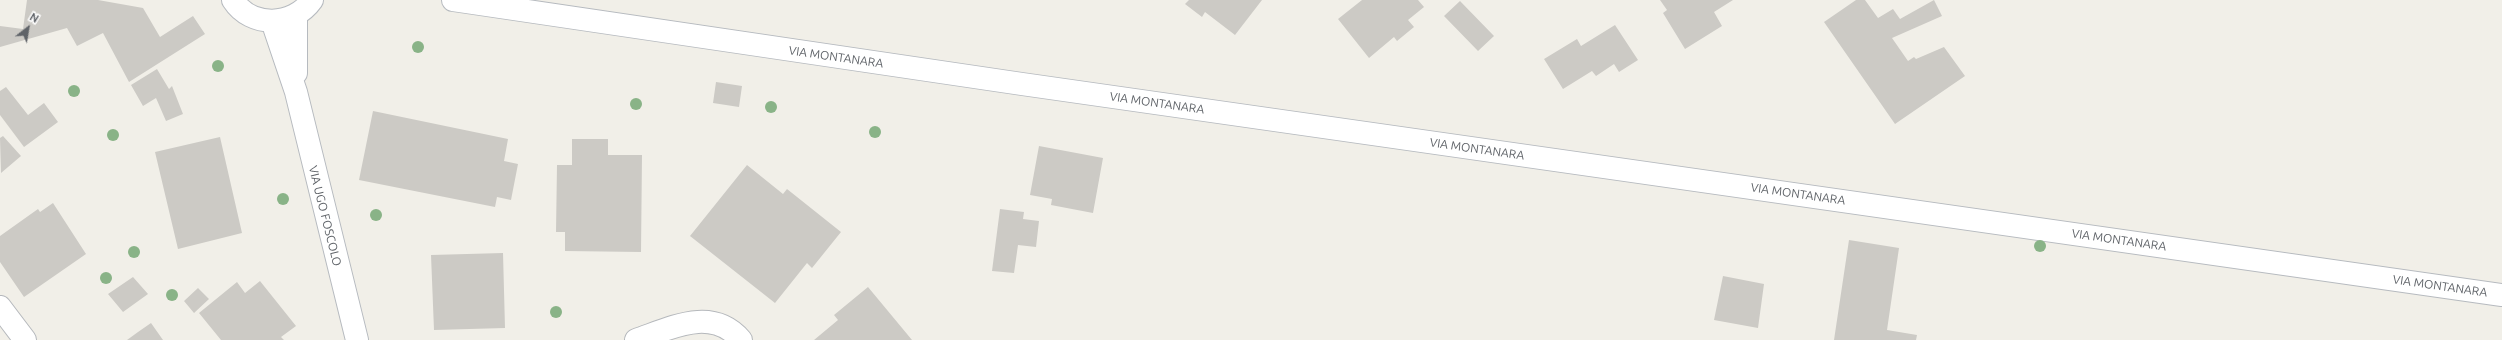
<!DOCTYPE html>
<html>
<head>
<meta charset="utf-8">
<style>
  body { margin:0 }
  #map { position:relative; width:2502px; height:340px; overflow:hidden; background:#f1efe8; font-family:Ubuntu,sans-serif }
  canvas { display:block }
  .north { position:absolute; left:8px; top:8px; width:40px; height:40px; -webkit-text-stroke:3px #fff; paint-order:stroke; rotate:31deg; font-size:11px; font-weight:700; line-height:16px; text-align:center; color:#5f6368 }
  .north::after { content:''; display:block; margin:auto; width:14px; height:18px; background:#5f6368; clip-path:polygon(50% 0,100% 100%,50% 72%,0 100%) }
</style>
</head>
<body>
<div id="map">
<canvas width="2502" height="340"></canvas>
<div class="north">N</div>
</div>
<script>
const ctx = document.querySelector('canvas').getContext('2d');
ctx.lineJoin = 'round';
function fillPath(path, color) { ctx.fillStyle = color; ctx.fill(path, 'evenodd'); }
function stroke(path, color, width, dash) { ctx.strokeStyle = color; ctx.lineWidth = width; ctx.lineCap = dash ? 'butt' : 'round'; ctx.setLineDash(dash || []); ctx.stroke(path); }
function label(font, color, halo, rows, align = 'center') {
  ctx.font = font + ' Ubuntu,sans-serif'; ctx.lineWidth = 3; ctx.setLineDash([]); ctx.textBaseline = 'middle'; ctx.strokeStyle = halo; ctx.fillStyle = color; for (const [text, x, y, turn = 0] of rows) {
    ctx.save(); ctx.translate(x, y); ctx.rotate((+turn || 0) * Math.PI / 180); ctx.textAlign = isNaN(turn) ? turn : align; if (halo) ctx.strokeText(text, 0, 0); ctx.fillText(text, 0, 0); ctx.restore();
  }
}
fillPath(new Path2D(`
  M27,0H98L143,8L160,37L193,16L205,34L129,82L103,33L77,46L67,28L0,47V26L23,29Z
  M1189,0H1262L1235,35L1205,12L1202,17L1185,4Z
  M1362,0H1418L1424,7L1408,20L1414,27L1397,41L1394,37L1369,58L1338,19Z
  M1660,0H1733L1714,12L1722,26L1685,49L1663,13L1667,10Z
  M1856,0H1865L1878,18L1893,9L1900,19L1934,0L1942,16L1892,38L1908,61L1914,57L1916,59L1944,47L1965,76L1895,124L1824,22Z
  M1460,1L1494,36L1478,51L1444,16Z
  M1615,25L1638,60L1619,72L1614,64L1596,76L1592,71L1563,89L1544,59L1577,39L1581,46Z
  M157,69L169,89L172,86L183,114L166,121L156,98L143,106L131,85Z
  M716,82L742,86L739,107L713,103Z
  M6,87L28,115L44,103L58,122L24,147L0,115V91Z
  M373,111L508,139L504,161L518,164L511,200L497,197L495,207L359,180Z
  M3,136L21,156L1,173L0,138Z
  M220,137L242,233L178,249L155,152Z
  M572,139H608V155H642L641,252L565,251V232H556L557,165H572Z
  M1039,146L1103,158L1093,213L1051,205L1052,199L1030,195Z
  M747,165L783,194L787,189L841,232L812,268L807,263L775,303L690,236Z
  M53,203L86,254L24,297L0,262V236L38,209L40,212Z
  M1000,209L1024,212L1023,219L1039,221L1036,247L1018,245L1014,273L992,271Z
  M1849,240L1899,248L1887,330L1917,335L1916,340H1834Z
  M503,253L505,328L434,330L431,255Z
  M1723,276L1764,284L1758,328L1714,320Z
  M133,277L148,294L123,312L108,294Z
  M260,281L296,326L281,337L284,340H221L199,313L237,282L245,293Z
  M868,287L912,340H814L838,320L834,315Z
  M198,288L209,299L194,313L184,301Z
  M151,323L163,340H127L138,332Z`), '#cccac5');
const street = new Path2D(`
  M0,307L25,340
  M636,340C671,328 712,306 741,340`);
const secondary = new Path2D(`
  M233,0C251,28 293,27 312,0
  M453,0L1022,84L2502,295
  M272,21L296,92L357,340
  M296,73V15`);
stroke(street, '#b5b8bc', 24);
stroke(secondary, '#b6babf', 24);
stroke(street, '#fff', 22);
stroke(secondary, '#fff', 22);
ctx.fillStyle = '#89b387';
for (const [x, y] of [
  [418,47],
  [218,66],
  [74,91],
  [636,104],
  [771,107],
  [875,132],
  [113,135],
  [283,199],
  [376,215],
  [2040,246],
  [134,252],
  [106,278],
  [172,295],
  [556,312]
]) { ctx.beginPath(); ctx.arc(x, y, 6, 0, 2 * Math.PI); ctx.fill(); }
label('12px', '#5f6368', '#fff', [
  ["VIA MONTANARA",836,57,8],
  ["VIA MONTANARA",1157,103,8],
  ["VIA MONTANARA",1477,149,8],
  ["VIA MONTANARA",1798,194,8],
  ["VIA UGO FOSCOLO",325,216,76],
  ["VIA MONTANARA",2119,240,8],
  ["VIA MONTANARA",2440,286,8]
]);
</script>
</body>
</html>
